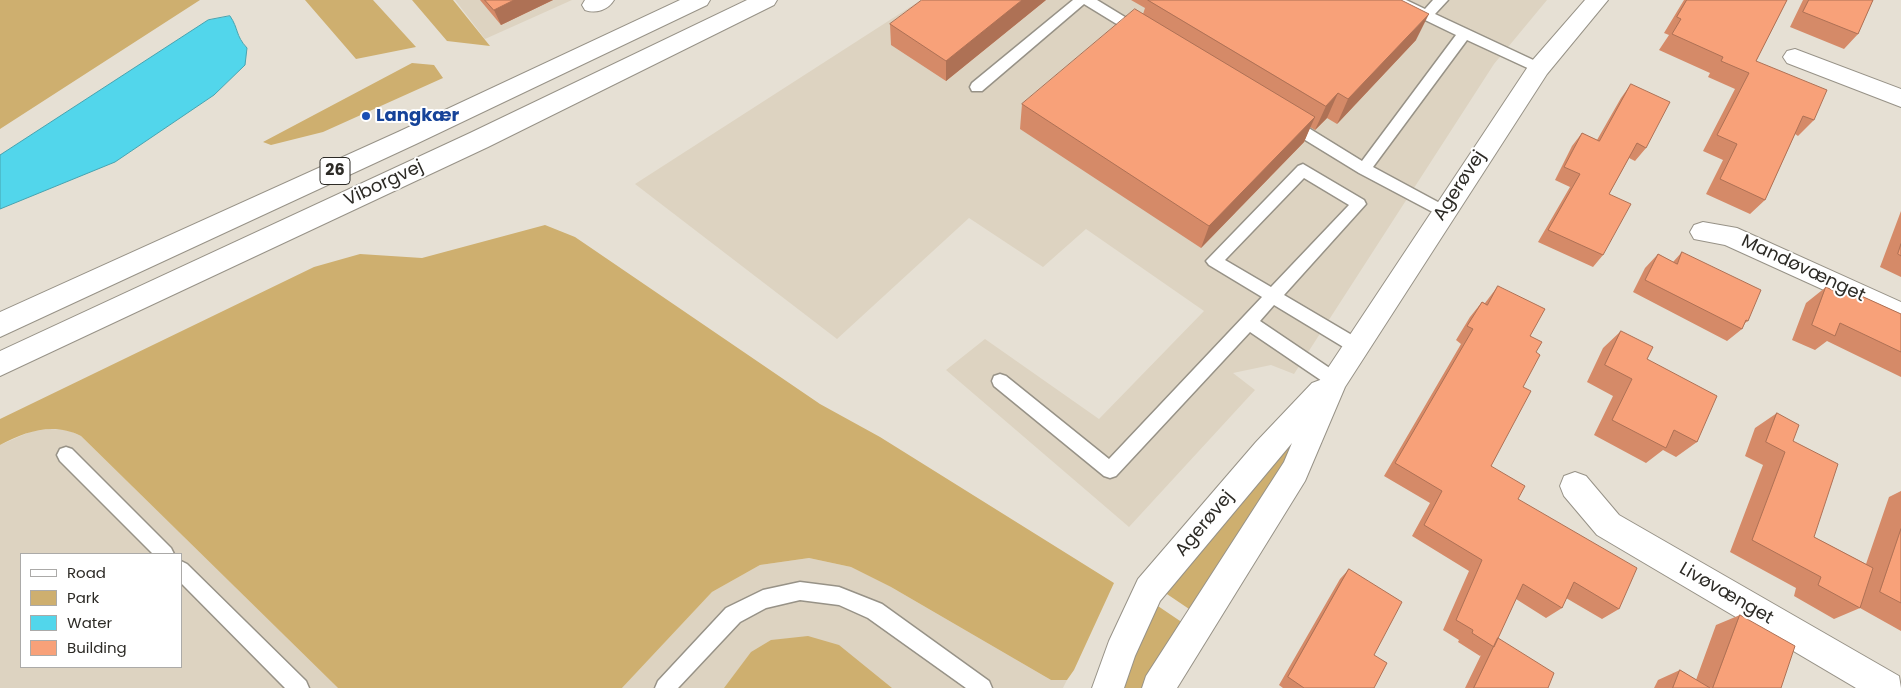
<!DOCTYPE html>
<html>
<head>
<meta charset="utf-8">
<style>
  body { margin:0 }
  #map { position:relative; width:1901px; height:688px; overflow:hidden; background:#e6e0d4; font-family:Poppins,sans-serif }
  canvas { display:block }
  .legend { position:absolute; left:20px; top:553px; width:162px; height:115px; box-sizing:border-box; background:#fff; border:1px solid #abaaa8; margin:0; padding:6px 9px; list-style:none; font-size:15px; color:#2d2b26 }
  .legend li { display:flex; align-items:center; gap:10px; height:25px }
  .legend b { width:25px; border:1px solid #abaaa8 }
</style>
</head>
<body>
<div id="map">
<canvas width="1901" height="688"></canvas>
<ul class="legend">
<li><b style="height:6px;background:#fff"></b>Road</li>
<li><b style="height:14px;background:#ceaf6f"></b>Park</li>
<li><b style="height:14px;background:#52d6eb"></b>Water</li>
<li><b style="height:14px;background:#f8a179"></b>Building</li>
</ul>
</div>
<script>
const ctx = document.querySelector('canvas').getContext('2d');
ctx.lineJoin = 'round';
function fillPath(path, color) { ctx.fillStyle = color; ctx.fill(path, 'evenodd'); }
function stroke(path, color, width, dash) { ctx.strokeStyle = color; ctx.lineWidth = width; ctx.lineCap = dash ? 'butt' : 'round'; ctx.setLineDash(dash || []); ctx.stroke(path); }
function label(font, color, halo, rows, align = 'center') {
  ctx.font = font + ' Poppins,sans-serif'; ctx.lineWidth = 4; ctx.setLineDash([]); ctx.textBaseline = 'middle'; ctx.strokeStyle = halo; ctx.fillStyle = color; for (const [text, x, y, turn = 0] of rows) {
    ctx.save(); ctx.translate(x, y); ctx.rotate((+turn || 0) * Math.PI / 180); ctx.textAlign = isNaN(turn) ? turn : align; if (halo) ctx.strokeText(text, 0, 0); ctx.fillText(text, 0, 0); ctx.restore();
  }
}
fillPath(new Path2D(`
  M455,0H572L485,39Z
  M921,0H1547L1494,64L1294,374L1271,365L1233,373L1255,390L1129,527L946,370L985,339L1099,419L1204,311L1086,229L1043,267L969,218L837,339L635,184Z
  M49,429L68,430L81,436L338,688H0V445L32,431ZM21,554H181V667H21Z
  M809,558L851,567L891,587L1051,680H1067L1063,688H622L712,592L760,565Z`), '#ddd3c1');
fillPath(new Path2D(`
  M0,0H200L0,129Z
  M305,0H373L416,47L356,59Z
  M412,0H453L490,46L447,41Z
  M412,63L434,65L443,78L323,132L271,145L263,142Z
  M545,225L575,237L820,404L880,437L1114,583L1074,670L1067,680H1051L891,587L851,567L809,558L760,565L712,592L622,688H338L81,436C54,422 26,431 0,445V419L314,267L360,254L422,258Z
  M1296,430L1303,433L1192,611L1161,590Z
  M1152,602L1183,623L1142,688H1115Z
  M808,636L839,645L892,688H724L751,652L771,640Z`), '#ceaf6f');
const water = new Path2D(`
  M230,16C239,29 235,35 247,48L245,65L214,95L115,162L0,209V155L208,20Z`);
fillPath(water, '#52d6eb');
stroke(water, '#47a3b0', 1);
const lane = new Path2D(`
  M1073,0H1097L1143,28L1145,31L1143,34H1133L1084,4L982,91H972L970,87L972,83Z
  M1388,0H1406L1425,9L1433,0H1448L1435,14L1544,65L1546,68L1544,71H1534L1467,40L1373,167L1449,208L1452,212L1449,216L1444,218L1359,173L1284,127L1282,123L1284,119L1289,118L1294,119L1362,161L1456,35L1390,3Z
  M1303,164L1364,200L1366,204L1284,295L1362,341L1364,346L1362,351L1356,353L1350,351L1274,305L1260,321L1340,375L1342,380L1340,385L1334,387L1328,385L1250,332L1116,476L1110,478L1104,476L994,386L992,381L994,376L1000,374L1006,376L1109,459L1262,297L1209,265L1206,261L1298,166ZM1304,178L1349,205L1271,287L1225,260Z
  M66,447L72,449L171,548L174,554H153L60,461L57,455L60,449Z
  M181,561L187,564L306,681L309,688H285L181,583Z
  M800,582L839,587L882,604L989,681L992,688H966L868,618L839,605L800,600L766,608L740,622L678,688H655L658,681L726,608L763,590Z`);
const street = new Path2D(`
  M585,0H614C608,10 596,14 585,10L582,5Z
  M1795,49L1901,89V107L1787,63L1783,57L1787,51Z
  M1703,222L1737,228L1901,302V325L1725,245L1694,239L1690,232L1694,225Z
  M1575,472L1586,476L1619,515L1899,676L1901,688H1856L1597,535L1564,496L1560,486L1564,476Z`);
const secondary = new Path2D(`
  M1585,0H1608L1547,74L1345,387L1305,481L1177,688H1142L1146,676L1284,462L1292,443L1160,601L1135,656L1124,688H1092L1109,641L1138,579L1256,442L1312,383L1320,380L1531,62Z`);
const primary = new Path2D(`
  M680,0H710L707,5L416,144L0,337V312L398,132Z
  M747,0H777L774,5L488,147L0,376V351L470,133Z`);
stroke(lane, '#979287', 3);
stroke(street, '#979287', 2);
stroke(secondary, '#979287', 2);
stroke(primary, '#979287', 2);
fillPath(lane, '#fff');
fillPath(street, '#fff');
fillPath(secondary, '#fff');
fillPath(primary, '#fff');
fillPath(new Path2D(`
  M480,0H553L501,25Z
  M1046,0L946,81L891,45L890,24Z
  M1131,0H1401L1416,40L1337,124L1327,118L1315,130L1310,127L1304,142L1201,248L1020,129L1022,104L1143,14L1145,8Z
  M1684,0H1787L1756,61L1814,120L1798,136L1795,134L1765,200L1750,214L1706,194L1723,160L1703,151L1735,89L1708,77L1710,73L1659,50L1669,35L1664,33Z
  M1803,0H1873L1858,34L1844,49L1790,27Z
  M1631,84L1646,148L1635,161L1629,158L1609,194L1603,255L1593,267L1538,242L1570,187L1555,180L1572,146L1582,133L1597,140L1621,98Z
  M1901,211V277L1880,267Z
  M1682,252L1748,321L1745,323L1742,329L1727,341L1633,292L1645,268L1658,254L1673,262Z
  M1498,286L1530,336L1536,352L1523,387L1491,466L1518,499L1619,609L1602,619L1566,598L1562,608L1546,618L1516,599L1498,638L1548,688H1465L1481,655L1480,656L1458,642L1459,640L1443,630L1469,571L1412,536L1430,503L1384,476L1461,344L1456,340L1470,317L1482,302L1485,303Z
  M1826,287L1840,294L1846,289L1901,314V377L1827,341L1815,350L1792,340L1806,303Z
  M1621,331L1647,359L1697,442L1676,457L1663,450L1646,463L1594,435L1613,396L1587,382L1603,348Z
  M1777,413L1793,441L1814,537L1866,564L1889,497L1901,491V631L1860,608L1834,619L1794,596L1796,588L1730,552L1763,465L1745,456L1755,428Z
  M1349,569L1374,655V688H1283L1279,685L1340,579Z
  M1740,615L1781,688H1654L1658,680L1680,670L1696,680L1716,625Z`), '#d58a68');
fillPath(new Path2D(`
  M514,0H553L501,25L494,10Z
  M1022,0H1046L946,81V61Z
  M1429,14L1416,40L1337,124L1348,99Z
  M1338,93L1327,118L1315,130L1326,106Z
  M1315,117L1304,142L1201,248L1209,226Z`), '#ae7155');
const building = new Path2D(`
  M485,0H514L494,10Z
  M922,0H1022L946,61L890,24Z
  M1148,0H1401L1429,14L1348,99L1338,93L1326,106Z
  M1687,0H1787L1756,61L1827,90L1814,120L1803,116L1765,200L1720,179L1737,144L1717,135L1749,73L1721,61L1723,57L1672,34L1681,19L1677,17Z
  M1809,0H1873L1858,34L1803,12Z
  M1135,9L1315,117L1209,226L1022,104Z
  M1631,84L1670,102L1646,148L1637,143L1609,194L1631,204L1603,255L1548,230L1580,174L1564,167L1582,133L1599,141Z
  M1901,244V256L1898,254Z
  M1682,252L1761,290L1748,321L1746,320L1742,329L1645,280L1658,254L1677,264Z
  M1498,286L1545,309L1530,336L1542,342L1536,352L1540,355L1523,387L1531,391L1491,466L1525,486L1518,499L1637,568L1619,609L1574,582L1562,608L1523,584L1494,647L1472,633L1473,630L1456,620L1482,560L1424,525L1442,491L1395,463L1473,329L1467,326L1482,302L1487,305Z
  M1826,287L1844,296L1846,289L1901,314V352L1840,323L1835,336L1812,325Z
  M1621,331L1653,347L1647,359L1717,396L1697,442L1674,430L1666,448L1612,420L1632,379L1605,365Z
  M1777,413L1799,425L1793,441L1838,464L1814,537L1873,568L1860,608L1818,585L1821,577L1752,540L1785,452L1766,442Z
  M1901,529V603L1880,592Z
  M1349,569L1402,602L1374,655L1387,663L1374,688H1304L1288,677Z
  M1740,615L1795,646L1781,688H1713Z
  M1498,638L1554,673L1548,688H1474Z
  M1680,670L1710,688H1673Z`);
fillPath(building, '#f8a179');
stroke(building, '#ae7155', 1);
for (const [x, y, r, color] of [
  [366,116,5,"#1a4fb4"]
]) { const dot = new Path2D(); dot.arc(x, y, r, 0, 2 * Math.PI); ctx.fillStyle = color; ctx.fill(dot); stroke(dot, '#fff', 2); }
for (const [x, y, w] of [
  [335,171,30]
]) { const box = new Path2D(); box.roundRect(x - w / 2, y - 13.5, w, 27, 4); ctx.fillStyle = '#fff'; ctx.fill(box); stroke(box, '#2d2b26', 1); }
label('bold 16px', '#2d2b26', null, [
  ["26",335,171]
]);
label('bold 18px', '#164399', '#fff', [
  ["Langkær",376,116]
], 'left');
label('18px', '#2d2b26', '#fff', [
  ["Viborgvej",384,184,-25],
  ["Agerøvej",1460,186,-57],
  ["Mandøvænget",1803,269,25],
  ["Agerøvej",1205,524,-50],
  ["Livøvænget",1726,594,30]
]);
</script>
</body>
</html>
